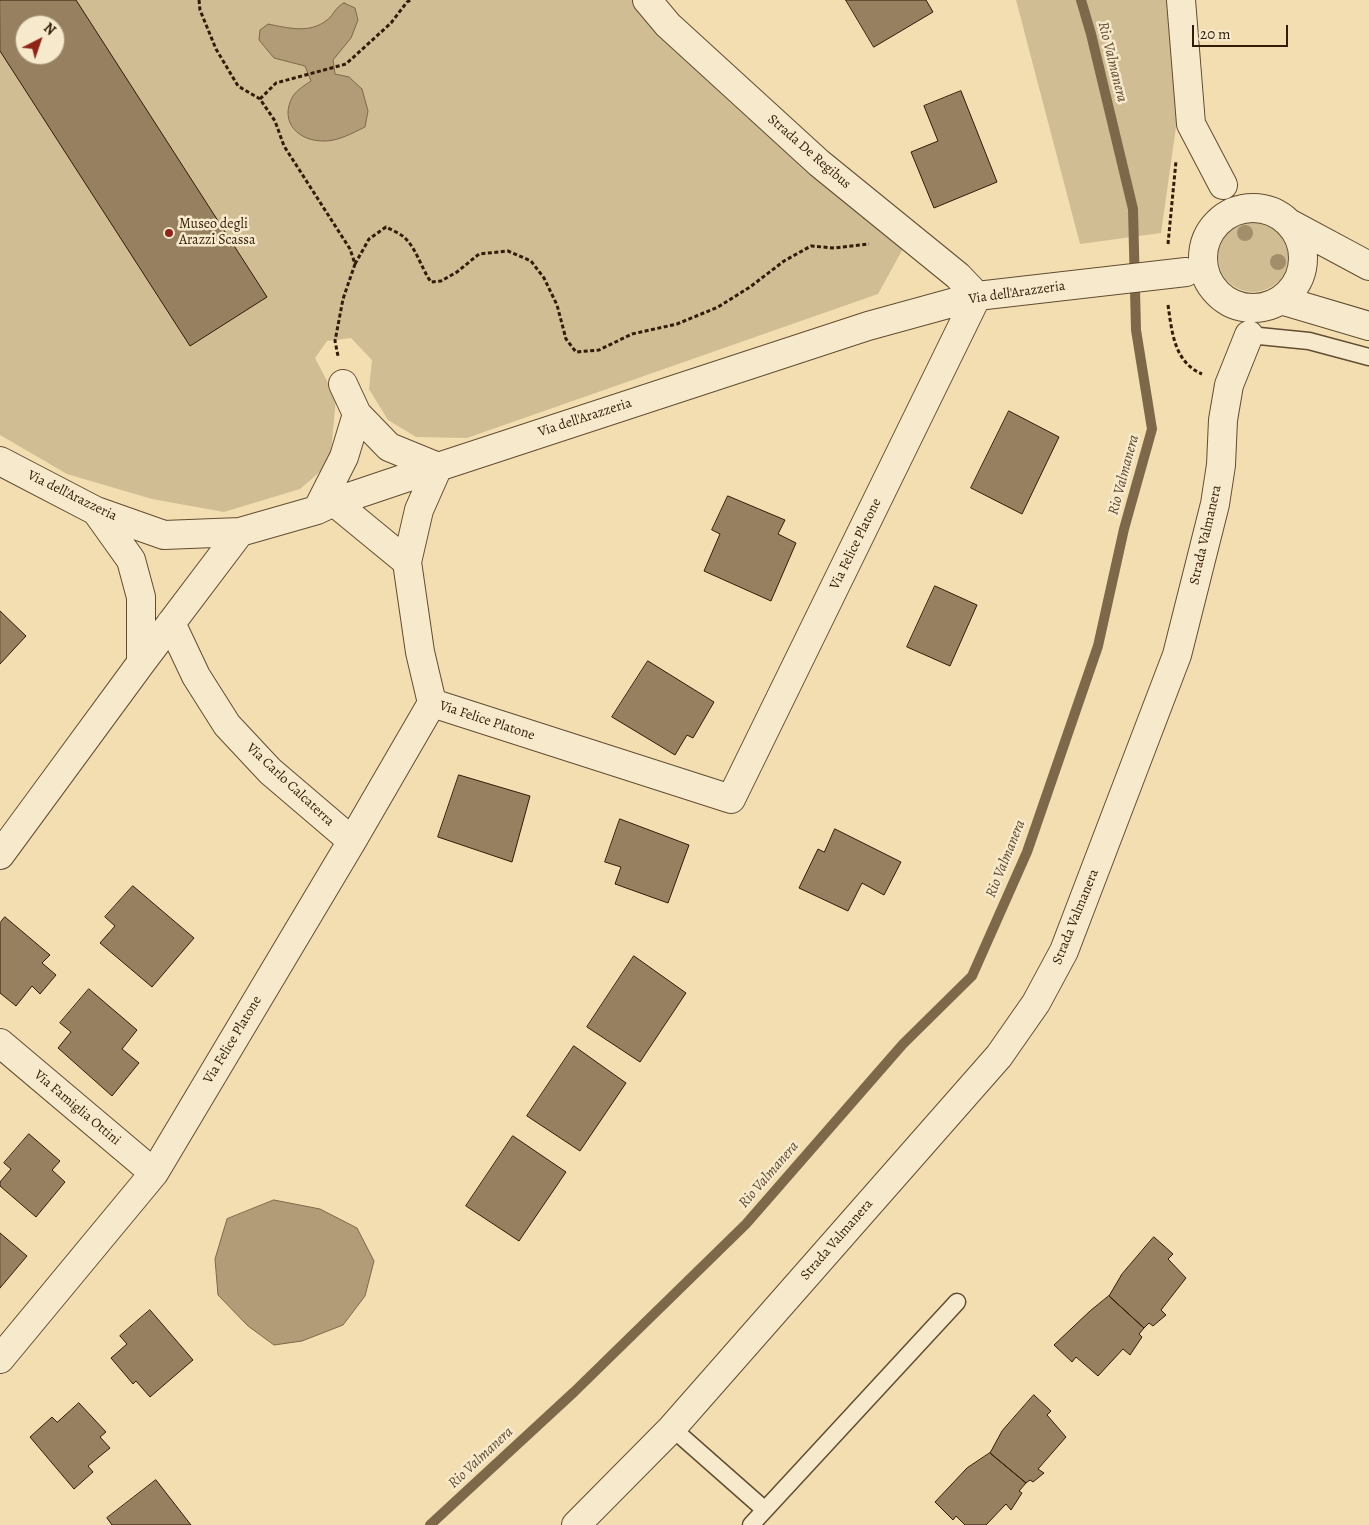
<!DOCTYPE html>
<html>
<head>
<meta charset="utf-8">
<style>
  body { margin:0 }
  #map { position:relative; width:1369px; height:1525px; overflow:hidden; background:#f2deb1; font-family:Alegreya,serif }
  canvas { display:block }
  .north { position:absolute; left:15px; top:15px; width:50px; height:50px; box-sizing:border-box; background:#f7eacc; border:1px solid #a8977d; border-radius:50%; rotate:41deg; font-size:14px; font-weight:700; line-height:20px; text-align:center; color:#321b07 }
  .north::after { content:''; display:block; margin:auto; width:18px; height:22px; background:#8f2418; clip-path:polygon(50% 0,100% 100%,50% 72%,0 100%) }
  .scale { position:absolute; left:1192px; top:25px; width:96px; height:22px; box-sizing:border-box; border:2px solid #321b07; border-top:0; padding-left:6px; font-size:15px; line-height:18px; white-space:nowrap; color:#321b07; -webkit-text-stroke:4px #f7eacc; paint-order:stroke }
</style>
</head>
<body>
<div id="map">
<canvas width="1369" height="1525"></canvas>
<div class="north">N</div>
<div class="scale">20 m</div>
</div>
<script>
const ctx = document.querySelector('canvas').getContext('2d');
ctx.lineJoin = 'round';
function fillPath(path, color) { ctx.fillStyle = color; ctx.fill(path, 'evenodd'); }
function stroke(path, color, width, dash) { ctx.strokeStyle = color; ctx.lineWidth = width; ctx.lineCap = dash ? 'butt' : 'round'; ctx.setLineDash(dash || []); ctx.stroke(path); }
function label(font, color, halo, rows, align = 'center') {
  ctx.font = font + ' Alegreya,serif'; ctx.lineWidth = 5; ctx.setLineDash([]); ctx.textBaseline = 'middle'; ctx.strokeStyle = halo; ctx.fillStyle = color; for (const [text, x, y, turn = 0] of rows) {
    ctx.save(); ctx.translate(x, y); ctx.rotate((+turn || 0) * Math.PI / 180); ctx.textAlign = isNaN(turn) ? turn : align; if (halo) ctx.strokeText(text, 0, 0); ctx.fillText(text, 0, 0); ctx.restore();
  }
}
fillPath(new Path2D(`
  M0,0H639L904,247L878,294L467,438L416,437L388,420L369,389L372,360L351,338L327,341L315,358L336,398L330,463L300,489L224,512L152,499L67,474L0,435ZM25,25H55V55H25Z
  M1016,0H1167L1177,120L1161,233L1080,244Z
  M1218 257a35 35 0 1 1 70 0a35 35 0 1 1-70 0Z`), '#d1bd94');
const water = new Path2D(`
  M344,3L355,8L358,20L351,38L333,60L335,74L349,77L362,89L368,111L365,127C353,133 338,141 325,141C299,142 278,122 293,96C297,90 305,85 311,81L305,66L274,58L259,40L260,30L268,24C288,28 310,34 327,20C334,15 335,7 344,3Z
  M274,1200L320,1209L357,1228L374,1261L365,1296L343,1325L302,1341L274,1345L248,1326L218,1295L215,1259L227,1219Z`);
fillPath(water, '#b19c77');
stroke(water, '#7e684a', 1);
stroke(new Path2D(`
  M430,1525L574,1392L746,1224L903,1044L972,976L1027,852L1098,646L1124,529L1152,429L1136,330L1133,209L1091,34L1081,0`), '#7e684a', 10);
const building = new Path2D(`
  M0,0H76L267,297L190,346L0,51ZM25,25H55V55H25Z
  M846,0H926L933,12L874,47Z
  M961,91L997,182L934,208L911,152L938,141L924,106Z
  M1009,411L1059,437L1022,514L971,488Z
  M728,496L785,520L778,534L796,543L771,601L704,571L720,534L712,530Z
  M935,586L977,605L950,666L907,647Z
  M0,611L26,636L0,664Z
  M648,661L714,702L693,738L687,735L675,755L612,717Z
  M459,775L530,796L512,862L438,837Z
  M620,819L689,845L668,903L615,884L621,867L605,862Z
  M835,829L901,862L884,895L862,883L848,911L799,888L818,849L824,852Z
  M133,886L194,938L152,987L100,943L115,926L105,917Z
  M5,917L50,955L42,963L56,975L40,994L32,986L16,1006L0,993V923Z
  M634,956L686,993L640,1062L587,1027Z
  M89,989L137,1030L122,1049L139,1063L112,1096L58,1048L71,1032L60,1023Z
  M574,1046L626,1083L580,1151L527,1116Z
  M29,1134L60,1161L52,1170L65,1182L36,1217L0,1186V1182L11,1169L4,1163Z
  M513,1136L566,1172L519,1241L466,1206Z
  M0,1233L27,1256L0,1288Z
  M1154,1237L1173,1254L1168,1259L1186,1278L1161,1310L1166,1315L1153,1326L1149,1323L1144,1328L1109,1296L1122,1274Z
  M1109,1296L1144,1328L1139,1334L1142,1337L1130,1355L1123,1349L1098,1376L1076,1357L1072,1362L1054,1345L1090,1311Z
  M150,1310L193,1360L150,1397L136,1381L133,1384L111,1358L127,1344L120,1336Z
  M1034,1395L1051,1411L1047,1415L1066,1437L1038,1469L1044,1473L1033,1482L1030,1480L1026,1483L990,1453L1002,1431Z
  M79,1403L106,1432L100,1437L110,1448L88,1466L93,1472L74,1489L30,1437L52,1417L57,1422Z
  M990,1453L1026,1483L1019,1491L1022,1493L1011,1510L1006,1504L986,1525H965L956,1516L953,1520L935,1502L967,1468Z
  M156,1480L191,1525H112L107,1518Z`);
fillPath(building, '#96805f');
stroke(building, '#321b07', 1);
const service = new Path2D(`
  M1249,335L1309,341L1369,357
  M672,1428L765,1510
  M751,1525L957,1302`);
const minor = new Path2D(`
  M1181,0L1191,124L1223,185
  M1203 258a50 50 0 1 1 100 0a50 50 0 1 1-100 0Z
  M1289,223L1369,266
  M1281,300L1369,326
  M343,384L357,414L389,447L438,467
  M0,461L96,511L164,535L240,532L317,510L334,502L438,467L868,326L977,296L1186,272
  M334,502L407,562
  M317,510L344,457L357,414
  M96,511L131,560L141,597V663
  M171,623L196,676L227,725L270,771L352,841
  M432,703L420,652L407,562L419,510L438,467
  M0,855L141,663L240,532
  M0,1043L154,1173
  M0,1359L154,1173L352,841L432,703L731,799L977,296L958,276L819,163L668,25L647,0
  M576,1525L672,1428L999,1056L1036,1003L1064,951L1177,655L1215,504L1221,465L1223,420L1229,385L1249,335`);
stroke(service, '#624c32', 19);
stroke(minor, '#624c32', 30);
stroke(new Path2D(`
  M199,0L200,10L216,49L238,86L260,99L275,121L284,146L350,249L355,264L343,299L335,341L338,356
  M260,99L276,83L346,64L391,23L407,2L411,0
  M1168,244L1176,161
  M355,264L369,239L386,227C392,230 399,233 404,237C417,249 421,268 431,282L441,281L457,272L479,254L508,251L531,261L544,278L557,305L566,339L576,352L599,350L632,334L677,324L718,307L750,287L784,261L811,246L834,248L869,244
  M1168,305C1172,332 1174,362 1202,374`), '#321b07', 3, [4, 2.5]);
stroke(service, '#f7eacc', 16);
stroke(minor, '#f7eacc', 28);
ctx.fillStyle = '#a38e6b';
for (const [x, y] of [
  [1245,233],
  [1278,262]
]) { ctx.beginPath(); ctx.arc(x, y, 8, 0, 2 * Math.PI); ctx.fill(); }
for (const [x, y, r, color] of [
  [169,233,5,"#8f2418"]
]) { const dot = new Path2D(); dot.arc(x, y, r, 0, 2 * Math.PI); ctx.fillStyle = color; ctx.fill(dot); stroke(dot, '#f7eacc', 2); }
label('14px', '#321b07', '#f7eacc', [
  ["Strada De Regibus",809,152,41],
  ["Via dell'Arazzeria",1017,293,-8],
  ["Via dell'Arazzeria",585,418,-18],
  ["Via dell'Arazzeria",72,496,26],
  ["Strada Valmanera",1206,535,-77],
  ["Via Felice Platone",856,544,-64],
  ["Via Felice Platone",487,721,18],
  ["Via Carlo Calcaterra",290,785,43],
  ["Strada Valmanera",1076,917,-68],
  ["Via Felice Platone",233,1040,-59],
  ["Via Famiglia Ottini",77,1108,40],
  ["Strada Valmanera",837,1240,-49]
]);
label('14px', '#321b07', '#f7eacc', [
  ["Museo degli",179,225],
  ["Arazzi Scassa",179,241]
], 'left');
label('italic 15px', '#5e482e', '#f7eacc', [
  ["Rio Valmanera",1112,62,76],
  ["Rio Valmanera",1124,475,-75],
  ["Rio Valmanera",1006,859,-68],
  ["Rio Valmanera",769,1175,-49],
  ["Rio Valmanera",481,1458,-43]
]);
</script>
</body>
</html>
